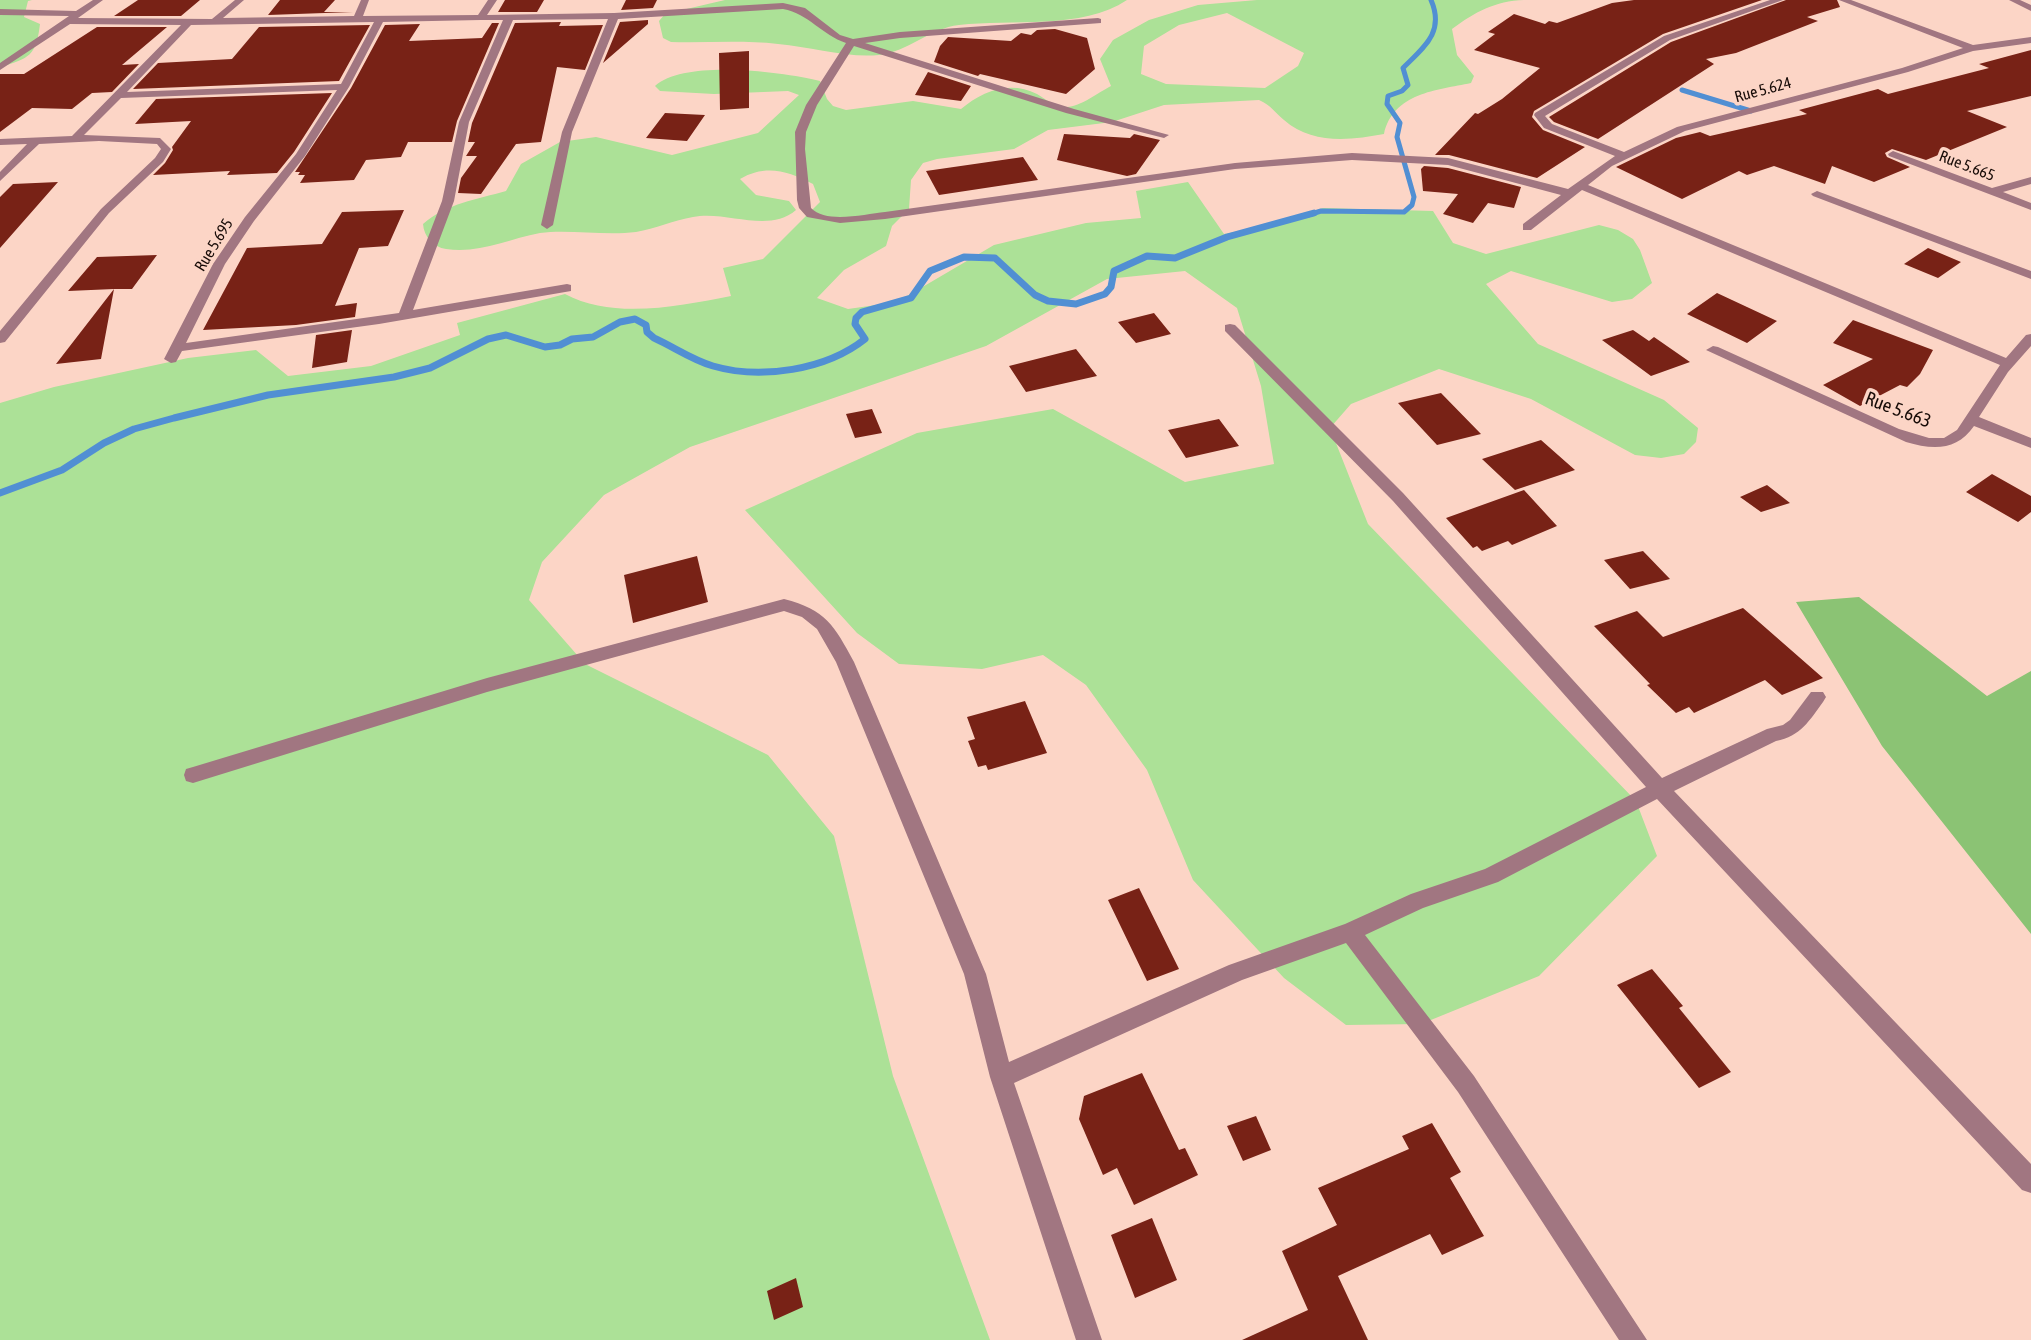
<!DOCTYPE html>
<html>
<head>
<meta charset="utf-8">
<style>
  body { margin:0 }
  canvas { display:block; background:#fcd5c6 }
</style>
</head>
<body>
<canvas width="2031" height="1340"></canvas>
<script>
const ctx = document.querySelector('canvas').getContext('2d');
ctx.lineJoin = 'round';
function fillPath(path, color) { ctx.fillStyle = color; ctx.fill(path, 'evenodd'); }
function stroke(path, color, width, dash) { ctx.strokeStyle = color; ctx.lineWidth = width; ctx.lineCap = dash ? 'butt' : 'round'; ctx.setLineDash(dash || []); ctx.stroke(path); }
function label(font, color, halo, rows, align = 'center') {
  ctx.font = font + ' "Asap Condensed",sans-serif'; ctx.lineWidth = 7; ctx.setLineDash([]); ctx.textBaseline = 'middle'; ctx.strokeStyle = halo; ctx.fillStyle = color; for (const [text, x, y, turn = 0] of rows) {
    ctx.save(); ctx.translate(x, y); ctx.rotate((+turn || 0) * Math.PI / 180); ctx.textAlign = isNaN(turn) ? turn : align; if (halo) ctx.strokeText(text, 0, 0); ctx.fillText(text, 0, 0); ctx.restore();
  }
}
fillPath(new Path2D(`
  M0,0H32L28,1L24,17L40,24C36,56 30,58 0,67Z
  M725,0H1127C1082,30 1011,19 959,25C930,28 908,52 879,55C846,58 812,47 778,44C743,40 706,43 671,42L663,38L659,21L665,14Z
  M1257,0H1524C1495,1 1475,12 1452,29L1457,55L1474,76L1471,83C1437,90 1393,93 1384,134C1351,140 1312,145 1284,120C1274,112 1272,106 1259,100L1164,105L1112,122L1048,130L1014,149L937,159L923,163L911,180L909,209L892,226L886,246L844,270L817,298L848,309L897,302L994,245L1086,223L1141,218L1136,191L1188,182L1224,234L1272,225L1323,208L1433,211L1453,243L1486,254L1599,225L1618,230L1633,239L1640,250L1652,283L1632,299L1612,302L1511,271L1486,284L1538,344L1664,400L1698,428L1696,442L1684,454L1661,458L1635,455L1531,399L1439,369L1351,404L1330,428L1368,524L1636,801L1657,856L1539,976L1421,1024L1346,1025L1284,978L1193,880L1147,770L1086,685L1043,655L982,669L899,664L857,633L745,510L917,433L1053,409L1185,482L1274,464L1261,386L1237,308L1185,271L1107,279L986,346L690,447L604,495L542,562L529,600L585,664L768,755L834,836L893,1076L990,1340H0V403L54,387L188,358L256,350L288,376L371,366L460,335L457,323L565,294C613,320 680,306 731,296L723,268L763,259L820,202L813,184C788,171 766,164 740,179L756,195L789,201L796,210C768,234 726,210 693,217C674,220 655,229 636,232C605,236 568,229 540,233C508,239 479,254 446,249C433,247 424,237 423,224C445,204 478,199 506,191L521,164L560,142L596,137L672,155L758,133L799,95L788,91L714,94L660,91L655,86C685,59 782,72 820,81L827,99L833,106L846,110L913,101L961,109C982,91 1010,80 1037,94C1047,100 1054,107 1067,107C1080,107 1099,92 1111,86L1100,59L1113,40L1149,20L1198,5ZM1227,13L1304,53L1298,66L1265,88L1166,84L1141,74L1144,46L1179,25Z`), '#ace197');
fillPath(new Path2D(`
  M1859,597L1987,696L2031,671V934L1882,746L1796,602Z`), '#8bc374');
stroke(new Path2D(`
  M1682,90L1751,111
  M1308,215L1321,211L1404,212L1412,205L1414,197L1397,137L1400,123L1387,104L1388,96L1402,91L1408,85L1403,68C1424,47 1445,32 1431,0`), '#518fd3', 5);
stroke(new Path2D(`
  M0,493L62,470L104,443L134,429L174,418L268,395L394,377L430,368L488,339L506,335L545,347L560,345L572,339L593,337L620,322L635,319L646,325L647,332L654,338C674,347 692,360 713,366C761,380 826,370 865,339L855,324L856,318L862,312L911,298L930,271L964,257L995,258L1035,295L1048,301L1076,304L1105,294L1111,287L1114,271L1147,256L1175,258L1227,237L1314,213`), '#518fd3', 7);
fillPath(new Path2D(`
  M138,0H200L181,16H114Z
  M280,0H335L324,12H353L268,15Z
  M505,0H544L537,12H498Z
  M626,0H657L653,8L621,10Z
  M1634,0H1762L1663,34L1534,111L1532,117L1543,130L1585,147L1537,178L1449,155H1435L1475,113L1478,114L1502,99L1540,68L1474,50L1495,34L1488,32L1514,14L1545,24L1549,21L1557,23L1612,3Z
  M1786,0H1837L1840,7L1807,17L1818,21L1736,53L1706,59L1714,64L1598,139L1554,122L1549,117L1671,42Z
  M648,20V24L603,63L620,22Z
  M561,22L559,26L603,25L585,70L557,67L541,142L516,144L481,194L458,193L461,178L477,156H466L475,142H468L472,123L515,23Z
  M492,23H499L457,121L452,142H408L401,157L366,160L354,180L300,183L305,175H298L300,172H295L351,88L385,25L420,24L409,41L482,38Z
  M370,25L339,81L133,89L158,63L232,59L259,27Z
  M97,27H167L122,65L139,64L112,92L92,93L72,109L32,108L0,132V74H24Z
  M1055,29L1087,38L1095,69L1066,94L980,74L978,76L934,62L940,46L948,37L1011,41L1021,33L1031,35L1037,30Z
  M2031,50V96L1967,111L2007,127L1926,160L1892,149L1885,153L1887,157L1910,167L1874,182L1832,166L1825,184L1774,166L1747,175L1739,171L1682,199L1616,167L1676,138L1700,132L1710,136L1807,114L1799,110L1878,89L1888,94L1989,68L1979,64Z
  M749,51V108L720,110L719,53Z
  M928,72L971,86L961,101L915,95Z
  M332,93L294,152L277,173L227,175L230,171L153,175L165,163L173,150L172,147L191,121L135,124L156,99Z
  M665,113L705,115L687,141L646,138Z
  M1064,134L1130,138L1134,134L1160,140L1136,174L1127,176L1057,160Z
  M1023,157L1038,180L939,195L926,171Z
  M1424,166L1448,168L1521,187L1514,208L1488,203L1473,223L1443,214L1458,194L1423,191L1421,169Z
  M58,182L0,248V197L13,184Z
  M404,210L388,246L359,248L335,306L357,303L355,317L296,325L203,330L247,248L322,244L342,212Z
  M1928,248L1961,262L1938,278L1904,264Z
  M157,255L132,289H114L101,359L56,364L114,289L68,291L97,257Z
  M1717,293L1777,321L1747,343L1687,314Z
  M1154,313L1171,334L1136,343L1118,322Z
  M1853,320L1933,350L1920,374L1907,387L1900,385L1860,406L1823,385L1873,359L1833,343Z
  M352,330L347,362L312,368L316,335Z
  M1633,330L1649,341L1654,337L1690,362L1651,376L1602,340Z
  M1076,349L1097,376L1026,392L1009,366Z
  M1441,393L1481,434L1437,445L1398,403Z
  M872,409L882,433L855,438L846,414Z
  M1219,419L1239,446L1186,458L1168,430Z
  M1541,440L1575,470L1515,490L1482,459Z
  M1992,474L2031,496V512L2018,522L1966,492Z
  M1767,485L1790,503L1761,512L1740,497Z
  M1524,490L1557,526L1512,545L1508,541L1482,551L1477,546L1473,548L1446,518Z
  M1643,551L1670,579L1630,589L1604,560Z
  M697,556L708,602L633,623L624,575Z
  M1743,608L1823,678L1782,695L1765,680L1694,713L1689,707L1676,713L1647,685L1650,684L1594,626L1637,611L1663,637Z
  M1025,701L1047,753L988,770L986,765L978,767L968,741L975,739L967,717Z
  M1139,888L1179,969L1147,981L1108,900Z
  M1652,969L1683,1006L1679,1008L1731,1072L1699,1088L1617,985Z
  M1142,1073L1179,1150L1185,1148L1198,1175L1134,1205L1117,1168L1103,1175L1079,1119L1084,1096Z
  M1256,1116L1271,1150L1243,1161L1227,1126Z
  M1432,1123L1461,1172L1450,1178L1484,1236L1442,1255L1430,1234L1338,1276L1368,1340H1242L1308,1310L1282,1251L1337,1225L1318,1188L1409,1149L1402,1136Z
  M1152,1218L1177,1280L1135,1298L1111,1235Z
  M796,1278L803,1307L774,1320L767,1291Z`), '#782216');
fillPath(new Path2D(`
  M93,0H103L78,18L212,19L235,0H244L223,18L354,16L361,0H369L363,16L478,15L488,0H497L487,15L614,13L783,3L805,8L840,35L853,39L900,32L1098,18L1101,19V23L900,38L865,43L1074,109L1169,135L1164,138L1066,113L854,46L817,105L806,132L805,149L811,208C826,224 865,214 885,212L1235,163L1352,153L1448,158L1568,189L1615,156L1544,128L1534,115L1535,113L1664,36L1770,0H1783L1670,40L1545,116L1552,124L1624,152L1677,127L1902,68L1963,48L1839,0H1851L1973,45L2031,37V43L1973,51L1908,72L1685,131L1612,166L1588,185L2006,358L2026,335L2031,334V346L2008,372L1979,417L2031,438V448L1974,426C1957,451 1933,450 1906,442L1706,350L1713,346L1718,347L1899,429L1929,438H1944L1957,430L2000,365L1582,190L1531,230H1523V224L1561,195L1448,165L1352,160L1235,169L885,219L840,223L807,217L799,208L797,200L795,132L806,105L846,43C822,35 809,14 783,9L618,19L572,132L553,225L547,229L541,225L562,132L608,19L513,20L469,122L454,201L413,310L567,284L571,285V291L379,324L182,351L176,362L171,363L164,359L213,264L245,217L296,154L337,90L121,98L84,135L160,138L171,149L163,162L109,213L5,342L0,343V331L101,209L155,158L161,149L157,144L99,141L39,144L0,181V172L27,144L0,145V139L72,136L181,25L70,24L0,70V63L69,16L0,15V9L76,11ZM481,20H503L459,122L442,201L399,313L186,343L225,264L254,221L305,156L349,87L383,22ZM374,22L341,84L127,92L191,25Z
  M2009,0H2020L2031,5V11Z
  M1893,151L1992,188L2031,177V184L2003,192L2031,203V210L1889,156L1888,154Z
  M1817,191L2031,271V279L1813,196L1811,194Z
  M1230,324L1235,325L1403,493L1662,778L1767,729L1783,725L1790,720L1811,692H1823L1826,697L1823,702C1809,721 1801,736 1776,741L1674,791L2031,1164V1193L2022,1190L1657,799L1498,882L1423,908L1365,935L1474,1076L1647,1340H1619L1458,1092L1346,943L1242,980L1014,1083L1102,1340H1076L990,1077L964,974L836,662L817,629L802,617L784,611L487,692L193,783L186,781L184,775L186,769L193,767L487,678L784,599C826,610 834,625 854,662L986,974L1009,1062L1229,965L1345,924L1411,894L1485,869L1646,787L1393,501L1225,331V325Z`), '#a17681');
label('16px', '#170b07', '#fcd5c6', [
  ["Rue 5.624",1763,90,-15],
  ["Rue 5.665",1967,166,21],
  ["Rue 5.695",214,245,-59]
]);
label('19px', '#170b07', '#fcd5c6', [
  ["Rue 5.663",1898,410,21]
]);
</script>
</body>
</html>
